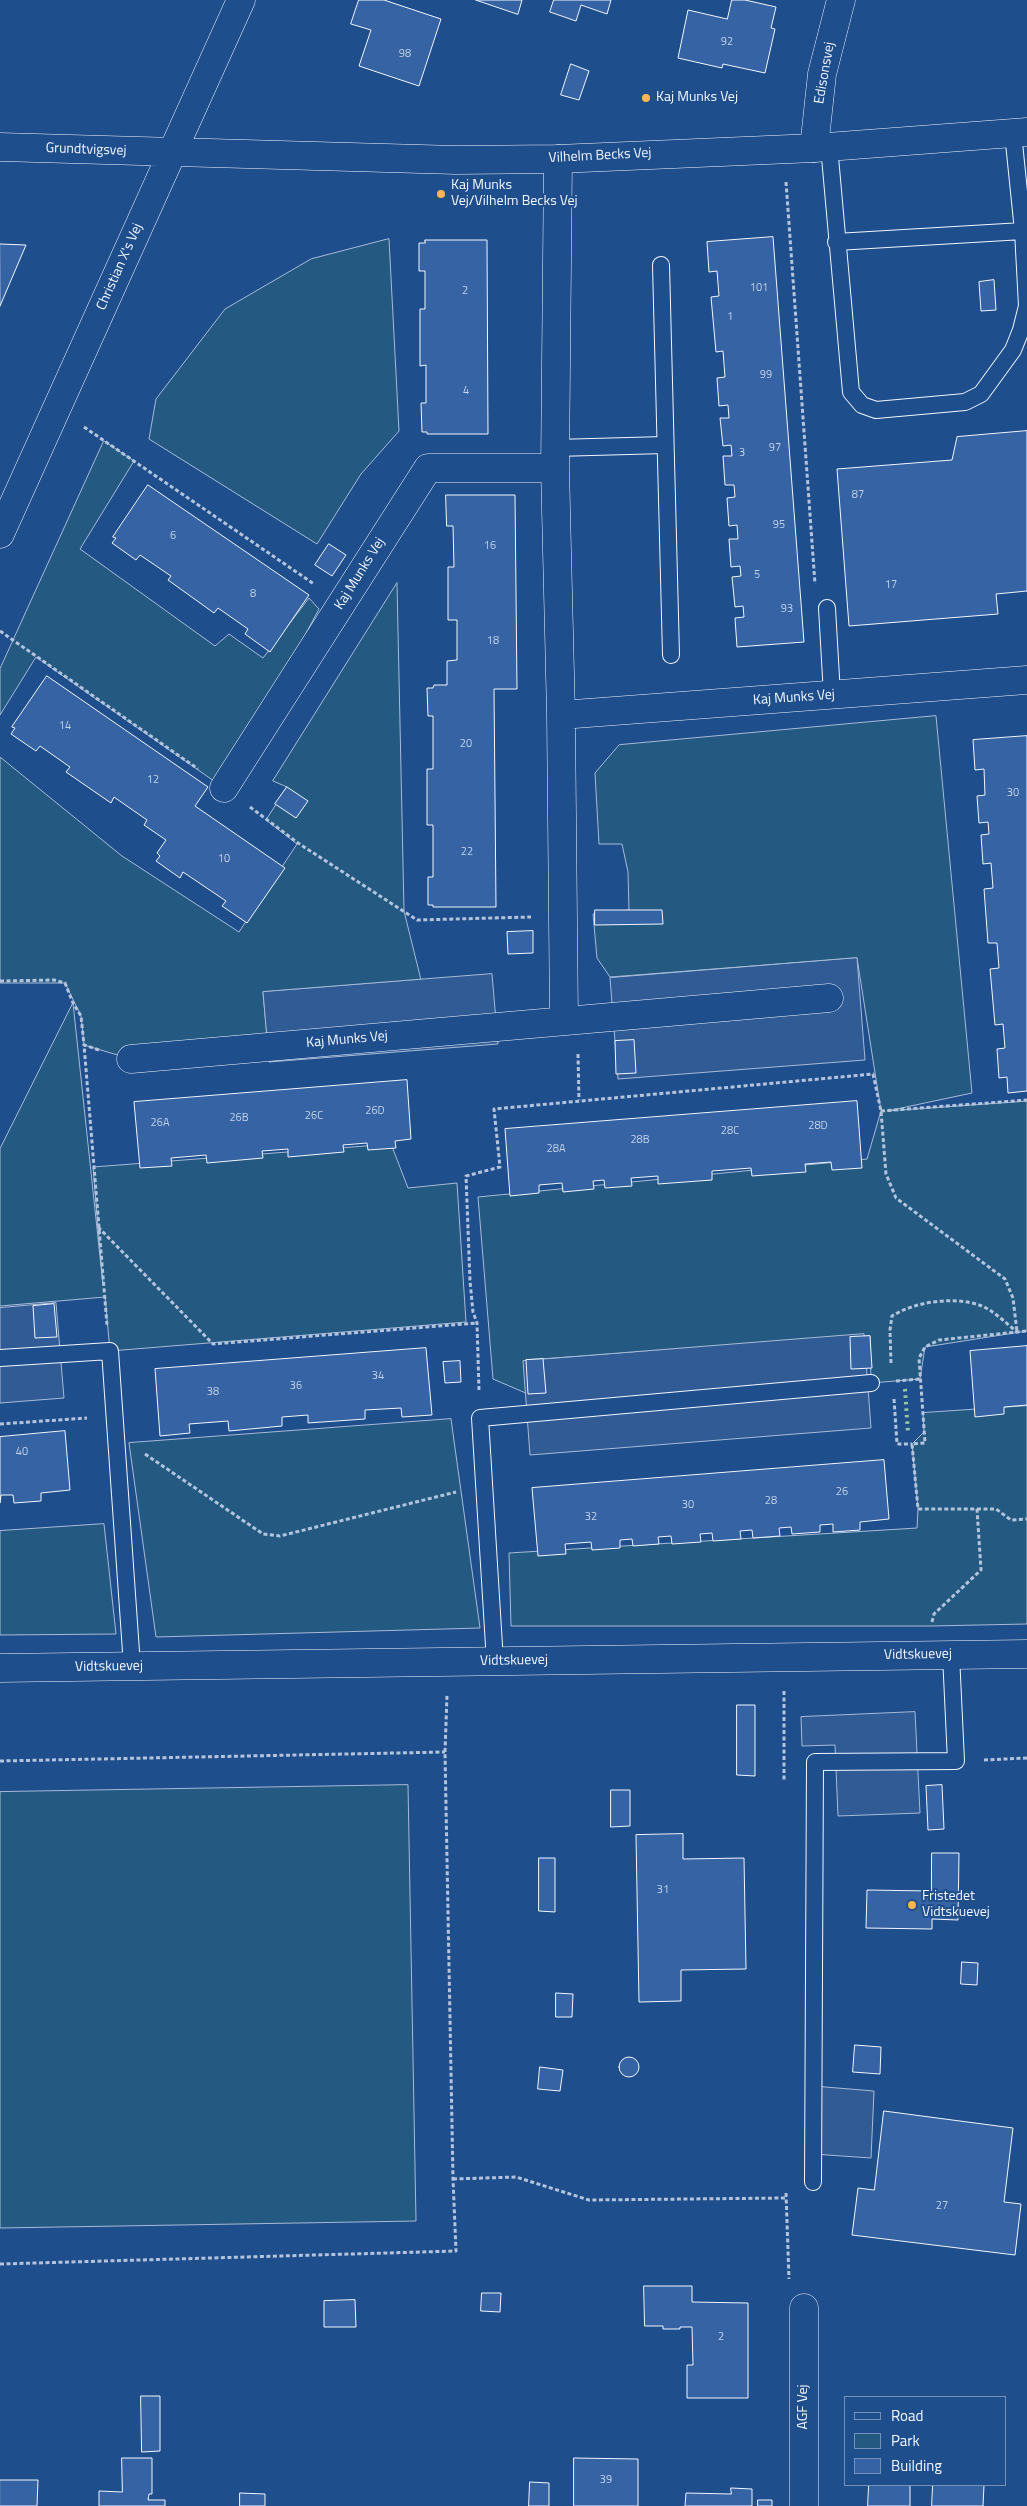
<!DOCTYPE html>
<html>
<head>
<meta charset="utf-8">
<style>
  body { margin:0 }
  #map { position:relative; width:1027px; height:2506px; overflow:hidden; background:#1f4e8c; font-family:"Titillium Web",sans-serif }
  canvas { display:block }
  .legend { position:absolute; left:844px; top:2396px; width:162px; height:90px; box-sizing:border-box; background:#1f4e8c; border:1px solid #7391ba; margin:0; padding:6px 9px; list-style:none; font-size:15px; color:#f2f6ff }
  .legend li { display:flex; align-items:center; gap:10px; height:25px }
  .legend b { width:25px; border:1px solid #7391ba }
</style>
</head>
<body>
<div id="map">
<canvas width="1027" height="2506"></canvas>
<ul class="legend">
<li><b style="height:6px;background:#1f4e8c"></b>Road</li>
<li><b style="height:14px;background:#245a82"></b>Park</li>
<li><b style="height:14px;background:#3563a3"></b>Building</li>
</ul>
</div>
<script>
const ctx = document.querySelector('canvas').getContext('2d');
ctx.lineJoin = 'round';
function fillPath(path, color) { ctx.fillStyle = color; ctx.fill(path, 'evenodd'); }
function stroke(path, color, width, dash) { ctx.strokeStyle = color; ctx.lineWidth = width; ctx.lineCap = dash ? 'butt' : 'round'; ctx.setLineDash(dash || []); ctx.stroke(path); }
function label(font, color, halo, rows, align = 'center') {
  ctx.font = font + ' "Titillium Web",sans-serif'; ctx.lineWidth = 4; ctx.setLineDash([]); ctx.textBaseline = 'middle'; ctx.strokeStyle = halo; ctx.fillStyle = color; for (const [text, x, y, turn = 0] of rows) {
    ctx.save(); ctx.translate(x, y); ctx.rotate((+turn || 0) * Math.PI / 180); ctx.textAlign = isNaN(turn) ? turn : align; if (halo) ctx.strokeText(text, 0, 0); ctx.fillText(text, 0, 0); ctx.restore();
  }
}
const green = new Path2D(`
  M389,239L399,431L361,474L317,544L149,439L156,399L225,309L311,259Z
  M104,441L134,461L80,549L215,646L229,634L263,658L309,598L319,609L224,788L36,657L0,715V669Z
  M397,583L404,911L421,980L263,992L268,1047L131,1059L84,1045L81,1016L65,983H0V757L122,856L239,932L297,844L266,820L287,787L273,781Z
  M936,716L972,1093L887,1111L1027,1101V1331L925,1347L920,1379L871,1383L870,1336L526,1360L528,1394L493,1379L478,1197L867,1159L881,1111L857,958L610,977L597,958L593,914L629,910L628,872L622,844H599L595,773L619,745Z
  M73,1003L103,1285L93,1167L391,1144L408,1188L457,1183L466,1322L110,1351L105,1297L0,1306V1149Z
  M1027,1406V1624L931,1626H511L509,1553L917,1528L918,1509L912,1444L924,1432L923,1413Z
  M451,1419L480,1628L156,1637L129,1443Z
  M104,1524L116,1634L0,1635V1531Z
  M408,1785L416,2221L0,2228V1792Z`);
fillPath(green, '#245a82');
stroke(green, '#a8bbd7', 1);
const parking = new Path2D(`
  M857,958L865,1060L618,1079L610,978Z
  M492,974L498,1044L269,1062L263,992Z
  M56,1303L64,1398L0,1403V1308Z
  M864,1334L871,1428L530,1455L523,1361Z
  M915,1712L920,1813L838,1816L835,1745L802,1746L801,1717Z
  M813,2086L874,2091L871,2158L813,2154Z`);
fillPath(parking, '#305b95');
stroke(parking, '#a8bbd7', 1);
const building = new Path2D(`
  M359,0H384L441,19L419,86L359,66L371,30L351,24Z
  M476,0H522L518,14Z
  M554,0H611L607,14L581,5L576,21L550,12Z
  M732,0H745L776,7L771,28L775,29L765,73L723,64L722,68L678,58L688,10L727,19Z
  M571,64L589,71L579,100L561,95Z
  M773,237L804,642L737,647L735,618L744,617L743,606L735,607L732,577L741,576L740,566L731,567L729,539H738L737,525L729,526L727,498L735,497L734,485H725L723,456H732L731,445L723,446L720,418H729L728,405L719,406L717,378L725,377L723,351L716,352L711,297L719,296L717,271L709,272L707,242Z
  M425,240H487L488,434H427V432H422L421,403H426V365L420,366V309H425V271H419V243H425Z
  M0,244L26,245L0,306Z
  M994,280L996,310L981,311L979,282Z
  M1027,431V591L996,594L998,614L849,626L837,469L952,460L957,437Z
  M148,485L309,595L270,652L245,634L248,629L218,608L214,613L168,580L171,576L140,555L136,560L112,543L116,538L113,537Z
  M446,495H515L517,689H494L496,907H433V905H428V877H433V825H427V769H433V716H428L427,688H433L434,685H447V661L457,660V620H448V567H454L453,526H447Z
  M329,544L346,555L332,576L315,565Z
  M47,676L208,787L195,806L285,868L247,923L222,906L226,901L183,872L180,878L156,861L160,856L157,853L166,840L144,825L147,820L114,797L111,803L66,772L70,767L40,746L36,751L11,734L15,728L12,727Z
  M1027,736V1091L1008,1093L1007,1077L999,1078L997,1049L1005,1048L1003,1024L995,1025L990,969L999,968L997,943H988L984,889L993,888L991,863L983,864L981,835L989,834L988,822L979,823L977,796L985,795L984,769L975,770L973,740Z
  M287,787L308,801L296,818L275,804Z
  M595,910H662L663,924L595,925Z
  M533,931V953L508,954L507,932Z
  M634,1040L636,1073L616,1074L615,1041Z
  M407,1080L411,1139L395,1141L396,1148L368,1150L367,1143L343,1145L344,1152L288,1157V1149L262,1151L263,1158L207,1163L206,1155L171,1158L172,1166L140,1168L134,1102Z
  M857,1101L862,1168L832,1170L831,1162L805,1164L806,1172L752,1176L751,1168L712,1171V1180L658,1184V1176L631,1178L632,1186L605,1188L604,1180L593,1181L594,1189L563,1192L562,1183L539,1185V1193L510,1196L505,1129Z
  M54,1304L57,1337L35,1338L33,1306Z
  M870,1336L872,1368L851,1369L850,1337Z
  M1027,1346V1405L1004,1407V1414L975,1417L970,1351Z
  M426,1348L432,1415L402,1417L401,1408L365,1410V1419L308,1423V1415L282,1417V1426L229,1431L228,1421L189,1424L190,1433L160,1436L155,1369Z
  M543,1359L546,1393L528,1394L526,1360Z
  M460,1361L461,1382L445,1383L443,1362Z
  M65,1431L70,1490L41,1493V1501L14,1503L13,1495H1L0,1503V1437Z
  M884,1460L889,1519L860,1522V1530L833,1532V1524L820,1525V1532L792,1534L791,1527L779,1528L780,1536L753,1538L752,1530L740,1531L741,1539L713,1541L712,1533L700,1534L701,1542L672,1544L671,1536L658,1537L659,1544L633,1546L632,1539L620,1540V1548L592,1550L591,1542L565,1544L566,1554L538,1556L532,1488Z
  M737,1705H755V1776L737,1775Z
  M942,1785L944,1829L928,1830L926,1786Z
  M611,1790H630V1826L611,1827Z
  M683,1834V1859L744,1858L746,1969L681,1970V2001L639,2002L636,1835Z
  M932,1853H959L958,1920L932,1919V1929L866,1928L867,1890L931,1891Z
  M539,1858H555V1912L539,1911Z
  M962,1962L978,1963L977,1985L961,1984Z
  M556,1993L573,1994L572,2017H556Z
  M855,2045L881,2047L880,2074L853,2072Z
  M619 2067a10 10 0 1 1 20 0a10 10 0 1 1-20 0Z
  M540,2067L563,2070L560,2091L538,2089Z
  M884,2111L1013,2128L1004,2202L1021,2204L1015,2255L852,2235L858,2188L874,2190Z
  M644,2286H692V2302L748,2303V2398H687V2365H693L692,2327H680V2329H663V2326H645Z
  M482,2293H501L500,2312L481,2311Z
  M355,2300L356,2327H324V2301Z
  M141,2396H160V2451L142,2452Z
  M122,2458H152V2494H149L148,2500H165V2506H99V2491L122,2492Z
  M574,2458L638,2459V2506H574Z
  M0,2480H38L37,2506H0Z
  M530,2482L549,2483V2506H529Z
  M869,2485H910V2506H868Z
  M933,2485H984L983,2506H932Z
  M731,2488L752,2489V2506H685L686,2493L731,2494Z
  M240,2493L265,2494V2506H240Z
  M758,2500H772V2506H758Z`);
fillPath(building, '#3563a3');
stroke(building, '#f2f6ff', 1);
const service = new Path2D(`
  M829,146L851,392L862,405L876,410L965,402L981,394L1013,350L1021,330L1027,306L1023,231L1013,133
  M836,242L1023,231
  M661,265L671,655
  M555,448L665,445
  M827,608L832,695
  M0,1358L110,1351L132,1666
  M495,1662L480,1418L871,1383
  M813,2182L815,1762L956,1761L951,1655`);
const minor = new Path2D(`
  M814,148L822,74L841,0
  M558,159L555,468L561,715L564,1021
  M561,715L1027,680
  M224,788L428,468H555
  M131,1059L829,998
  M0,1668L1027,1654
  M804,2308V2506`);
const tertiary = new Path2D(`
  M0,147L456,160L558,159L814,148L1027,132
  M0,534L241,0`);
stroke(service, '#f2f6ff', 18);
stroke(minor, '#f2f6ff', 29);
stroke(tertiary, '#f2f6ff', 29);
stroke(new Path2D(`
  M786,182L815,584
  M84,427L314,584
  M0,631L198,769
  M250,807L298,843L417,920L531,917
  M0,981L54,980L65,983L73,1003L81,1016L84,1045
  M99,1050L84,1045L107,1325
  M578,1054L579,1100
  M881,1111L1027,1100
  M98,1227L213,1344L477,1323
  M891,1363L890,1330L892,1316C914,1302 953,1296 979,1305C992,1309 1006,1323 1017,1332
  M896,1381L920,1379
  M479,1390L477,1323L473,1312L470,1281L466,1176L500,1167L494,1109L873,1074L881,1111L886,1174L896,1198L1005,1279L1013,1298L1017,1332
  M894,1399L897,1444H912
  M0,1424L87,1418
  M145,1454L263,1534L280,1536L456,1492
  M977,1509H996L1011,1520L1027,1519
  M932,1622L934,1614L981,1570L977,1509H918L912,1444L925,1443L919,1358L925,1347L939,1340L1027,1331
  M784,1691V1782
  M984,1760L1027,1758
  M0,1761L445,1752
  M453,2179L516,2177L589,2200L786,2198
  M786,2193L789,2279
  M0,2264L456,2251L453,2179L445,1752L447,1695`), '#b3c4dc', 3, [4, 2.5]);
stroke(service, '#1f4e8c', 16);
stroke(minor, '#1f4e8c', 28);
stroke(tertiary, '#1f4e8c', 28);
stroke(new Path2D(`
  M905,1389L908,1433`), '#97c8a6', 4, [2.5, 4]);
for (const [x, y, r, color] of [
  [646,98,5,"#ffb74d"],
  [441,194,5,"#ffb74d"],
  [912,1905,5,"#ffb74d"]
]) { const dot = new Path2D(); dot.arc(x, y, r, 0, 2 * Math.PI); ctx.fillStyle = color; ctx.fill(dot); stroke(dot, '#1f4e8c', 2); }
label('11px', '#c3d1e8', null, [
  ["92",727,42],
  ["98",405,54],
  ["101",759,288],
  ["2",465,291],
  ["1",730,317],
  ["99",766,375],
  ["4",466,391],
  ["97",775,448],
  ["3",742,453],
  ["87",858,495],
  ["95",779,525],
  ["6",173,536],
  ["16",490,546],
  ["5",757,575],
  ["17",891,585],
  ["8",253,594],
  ["93",787,609],
  ["18",493,641],
  ["14",65,726],
  ["20",466,744],
  ["12",153,780],
  ["30",1013,793],
  ["22",467,852],
  ["10",224,859],
  ["26D",375,1111],
  ["26C",314,1116],
  ["26B",239,1118],
  ["26A",160,1123],
  ["28D",818,1126],
  ["28C",730,1131],
  ["28B",640,1140],
  ["28A",556,1149],
  ["34",378,1376],
  ["36",296,1386],
  ["38",213,1392],
  ["40",22,1452],
  ["26",842,1492],
  ["28",771,1501],
  ["30",688,1505],
  ["32",591,1517],
  ["31",663,1890],
  ["27",942,2206],
  ["2",721,2337],
  ["39",606,2480]
]);
label('14px', '#f2f6ff', '#1f4e8c', [
  ["Edisonsvej",825,73,-80],
  ["Grundtvigsvej",86,150,2],
  ["Vilhelm Becks Vej",600,156,-3],
  ["Christian X's Vej",120,267,-66],
  ["Kaj Munks Vej",360,574,-58],
  ["Kaj Munks Vej",794,698,-4],
  ["Kaj Munks Vej",347,1040,-5],
  ["Vidtskuevej",918,1655,-1],
  ["Vidtskuevej",514,1661,-1],
  ["Vidtskuevej",109,1667,-1],
  ["AGF Vej",804,2407,-90]
]);
label('14px', '#f2f6ff', '#1f4e8c', [
  ["Kaj Munks Vej",656,98],
  ["Kaj Munks",451,186],
  ["Vej/Vilhelm Becks Vej",451,202],
  ["Fristedet",922,1897],
  ["Vidtskuevej",922,1913]
], 'left');
</script>
</body>
</html>
